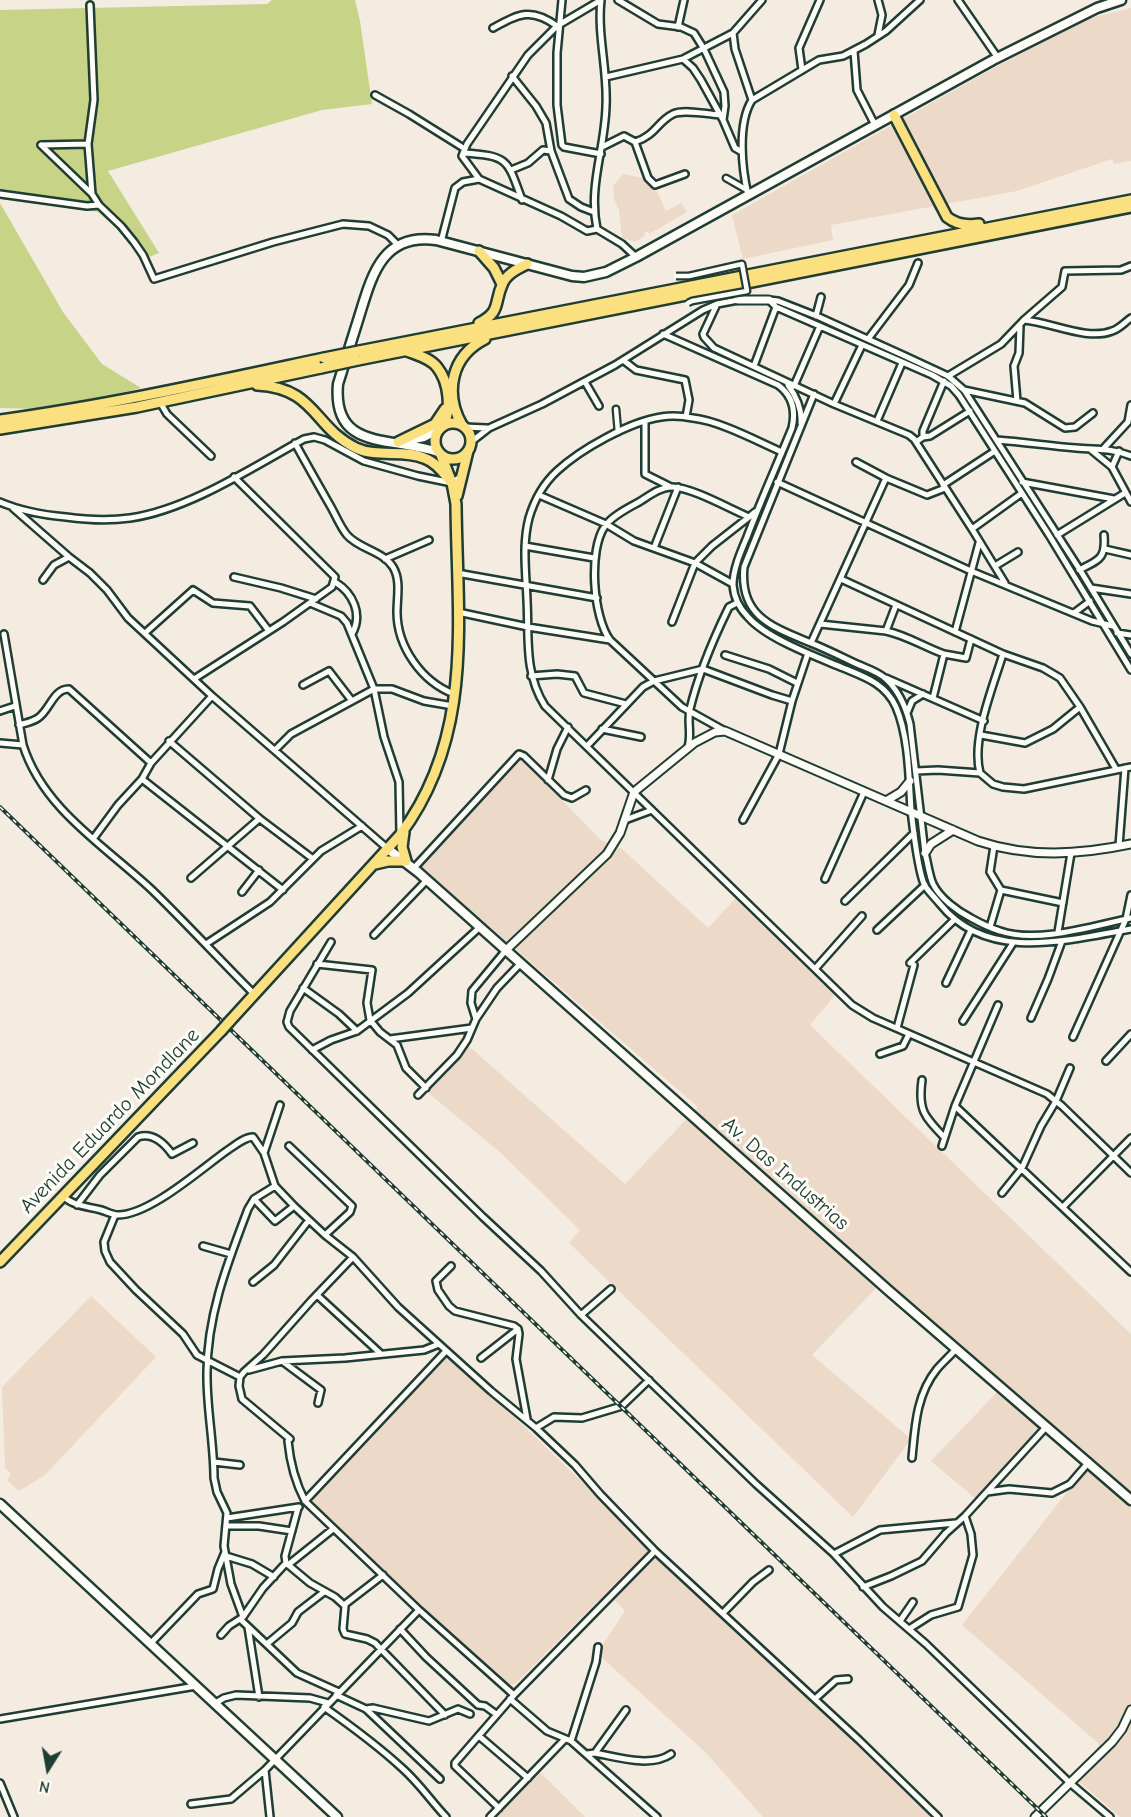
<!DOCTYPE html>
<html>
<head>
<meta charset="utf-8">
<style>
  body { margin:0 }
  #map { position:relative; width:1131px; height:1817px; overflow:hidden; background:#f5ece1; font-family:"Comic Neue",sans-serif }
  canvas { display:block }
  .north { position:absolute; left:18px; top:1739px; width:60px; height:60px; -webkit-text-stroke:4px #fdfcf7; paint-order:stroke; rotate:191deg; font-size:16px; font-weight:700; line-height:24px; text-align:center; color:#1f3d34 }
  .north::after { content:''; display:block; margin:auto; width:21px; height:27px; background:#1f3d34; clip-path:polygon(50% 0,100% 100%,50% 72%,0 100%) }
</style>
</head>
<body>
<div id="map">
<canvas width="1131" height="1817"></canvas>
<div class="north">N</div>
</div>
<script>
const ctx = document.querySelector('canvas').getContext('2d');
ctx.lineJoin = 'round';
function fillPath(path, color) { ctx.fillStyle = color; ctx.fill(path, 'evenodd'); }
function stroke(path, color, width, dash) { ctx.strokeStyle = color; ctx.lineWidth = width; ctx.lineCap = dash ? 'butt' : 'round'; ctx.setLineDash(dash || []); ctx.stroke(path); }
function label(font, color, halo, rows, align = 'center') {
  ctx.font = font + ' "Comic Neue",sans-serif'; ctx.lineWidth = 6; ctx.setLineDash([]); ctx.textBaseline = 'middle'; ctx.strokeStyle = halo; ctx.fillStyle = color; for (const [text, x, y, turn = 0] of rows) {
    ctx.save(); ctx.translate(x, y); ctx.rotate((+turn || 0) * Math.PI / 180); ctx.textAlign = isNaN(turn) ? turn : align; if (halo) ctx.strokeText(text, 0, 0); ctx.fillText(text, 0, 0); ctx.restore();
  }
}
fillPath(new Path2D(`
  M1131,8V161L1114,164L1112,159L1017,191L831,225L833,240L743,259L732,215L992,69L1087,19Z
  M623,174L643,178L658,193L666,211L681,203L687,212L649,234L648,231L644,233L645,236L635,242L622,238L619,210L614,199L613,186Z
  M517,755L601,840L622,849L708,928L735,899L835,995L810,1025L1131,1334V1817H1120L1077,1780L1098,1758L1095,1752L1099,1744L962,1625L1090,1463L1047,1424L977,1500L931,1461L1002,1387L882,1282L812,1355L911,1439L853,1517L569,1243L580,1230L501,1153L421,1087L463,1041L625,1184L698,1107L416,863Z
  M91,1296L156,1357L45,1475L19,1491L7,1480L11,1474L5,1468L2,1387Z
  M445,1351L933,1817H763L705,1752L597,1653L625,1611L607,1592L515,1684L507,1685L304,1499Z
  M534,1766L585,1817H488Z`), '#ecd9c7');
fillPath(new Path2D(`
  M272,0H355L360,21L372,104L322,110L108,171L159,253L140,261L129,240L98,212L0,199V10L267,4Z
  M0,203L63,312L102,364L141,388L78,404L41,409L0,408Z`), '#c7d387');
const pedestrian = new Path2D(`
  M726,178L747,190
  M616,409L618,432`);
const minor = new Path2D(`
  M562,0L557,53V105L562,145L564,147L601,154
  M601,0L557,26L528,55L467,144L462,156L479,179L561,216L587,231L597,229L622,244L636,257
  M618,0L658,24L681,27L694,33L704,49L724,92L725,106L723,120
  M878,0L882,15L878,35
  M958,0L998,58
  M90,5L94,100L88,144L92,194L99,205L121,226L134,242L143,255L154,279L273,242L343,224L369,226L388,235L398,245
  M678,27L684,0
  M493,28C519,14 531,7 557,26
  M854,51L857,90L875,125
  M683,59L693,68L701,80L723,120L735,148L742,152
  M802,70L799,48L820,0
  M512,76L536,106L546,123L551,151L569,199L581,207L594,212
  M606,77L683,59L733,33
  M375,95L409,114L465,149
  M752,100L735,49L733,33L762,0
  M635,142C656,135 657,122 673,114C683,109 708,114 720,115
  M41,145L92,194
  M41,145L88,144
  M602,147L624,136L635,142L648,178L655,185L685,174
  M463,153C508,156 507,158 522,200
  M511,170L528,163L543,150L551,151
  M0,194L87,206L99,205
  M748,195C742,169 737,124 752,100L819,60L843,56L866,44L886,31L920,0
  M597,229C588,186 605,149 606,106C608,71 597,35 601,0
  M441,242L455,188L463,182L479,179
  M769,300L776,307L932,375L951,386L959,395L1049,535L1131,670
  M769,300L778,301L819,317L905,356L948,376L964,390L1080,570L1131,654
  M717,304L703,334L704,337L714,348L834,404L909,435L914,439L972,529L1005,583
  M816,316L821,297
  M1024,320C1051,322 1087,341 1112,331C1119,329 1125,322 1131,318
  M663,334L778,385C793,396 796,411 792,428C777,465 761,500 747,537C741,551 733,569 733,585C734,598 739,608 748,617C767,639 817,657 843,668C865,677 886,684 896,707C909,737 909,779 911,810C913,827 918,873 925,886C929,892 935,898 940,904C987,963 1068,940 1131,929
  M868,339L909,285L918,263
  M623,360L636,370L685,380L689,400L686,417
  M754,366L776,307
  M948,376L1001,344L1024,320L1062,287L1065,271L1121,270L1131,266
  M585,382L599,406
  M788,385C796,396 802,410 801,423
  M794,386L820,326
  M964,390L1025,403L1065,428L1075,427L1093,413
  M814,394L744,567C739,616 772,627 811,643C826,649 842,657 857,664C866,668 879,672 886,679C899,691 906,708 910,724L925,853C928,863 929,875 933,884C940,898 957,911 971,918C980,923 990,928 1000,931C1038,944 1092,926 1131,918
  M1017,401L1014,366L1019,353L1020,326
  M160,402L167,414L211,456
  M834,404L862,345
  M645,421V474L669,486
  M877,421L902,363
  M464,427L487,428
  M923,437V431L944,381
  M997,440C1024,442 1050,446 1076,448C1097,450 1111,448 1131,456
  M471,442L489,428L542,404L615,365L703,310L717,304L738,300
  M916,442L923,437L930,436L970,411
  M295,443C307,465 319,486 331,507C336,516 341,528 347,535C359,549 383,551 393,567C401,580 397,597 397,612C397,647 422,682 454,694
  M1104,448L1128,422L1131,405
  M1090,449L1112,467
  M1119,451L1112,467L1131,502
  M782,452C757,441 720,421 693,418C683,416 672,415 661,417C629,422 581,449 557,471C544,483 534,501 529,518C522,545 526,573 527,600C529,638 524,673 545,706L852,1005L873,1018L1047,1094L1062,1106L1131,1173
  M856,462L886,478
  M777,482L971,571L1092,621L1113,626
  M1022,482L1114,499
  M943,485L995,451
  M539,495L606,524L634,541L695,563L733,584
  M0,502C21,511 44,515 66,517C88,520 109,521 130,518C188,510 253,467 304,439L314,437L325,440L364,461L418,476L452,483L460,477
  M13,508L69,557L90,573L107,590L128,618L212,696L388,849
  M972,529L1022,493
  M1057,535L1125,493
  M525,546L594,558
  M654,548L678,487
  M1105,549L1131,555
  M385,559L429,540
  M995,566L1018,552
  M1079,570C1099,560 1106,559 1104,535
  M457,573L597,598
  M234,577L281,588L316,599
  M841,579L1003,654L1043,668L1060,678L1080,707L1116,769
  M43,580L54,565L69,557
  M335,582C353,593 363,614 352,634
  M1091,588L1131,594
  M310,603L341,616L347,623L374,689L384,737L399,782L400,834
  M458,612L528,627L610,640
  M1074,613L1090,601
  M672,622L695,563L712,546L749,517
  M820,624L886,631L896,605
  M886,631C906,635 924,647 944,654
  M955,632L979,543
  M145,633L193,590L213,603L250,606L269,631
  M1117,633L1131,635
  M4,634L23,745C43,809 105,846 152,890C187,924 220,960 255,995
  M811,643L886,478L927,495L945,488
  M1003,654C993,687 971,739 980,773L993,784L1003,787L1024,789L1131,767
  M725,655L769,669L797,683
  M531,676L557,674L575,676L584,693L626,704
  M886,678L984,721
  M194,679L283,622L332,587L335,577L234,477
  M303,685L329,671L352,701
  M933,698L944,654L966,658L971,639
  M0,711L15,706
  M907,713L912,701L923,694
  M19,725C25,723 32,722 38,718C50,710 53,689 69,689L151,763
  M602,729L641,737
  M725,731L682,707L610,640C593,617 588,550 605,526C612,516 628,508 639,502C649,496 660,487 672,487C691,487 730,509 749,517L755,512
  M981,735L1025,743L1053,729L1080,707
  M169,741L260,819L313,859
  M0,743L23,745
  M587,746L643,687L654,681L703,669L772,695L792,701
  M688,747C692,734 687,722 690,709C698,676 712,642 727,611L729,607L737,603
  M275,750L291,734L374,689H392L424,701L453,706
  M916,771L938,770L980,773
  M142,779L283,890
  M548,780L557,749L568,727
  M625,820L652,810
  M743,820L779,754L792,701L808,653
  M93,839L118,805L142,779L151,763L212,696
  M994,846L990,872L1001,890L1063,903
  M1119,846L1125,768
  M414,868L519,754L524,756L564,795L572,798L586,790
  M191,878L259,819
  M825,879L864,792
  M242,892L259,870
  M845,901L914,833
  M990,927L1001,890
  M877,930L925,885
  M1058,932L1071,853
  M374,935L427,880
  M331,942L290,1011L287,1022L289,1027L483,1217L541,1271L581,1315L756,1484L834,1554L883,1607L926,1644L1070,1783L1110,1817
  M206,944L270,902L321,851L362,826
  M910,963L955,919
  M317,964L372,970L367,1003L370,1020L380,1032L397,1045L406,1068L426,1088
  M815,969L862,916
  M946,983L971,930
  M303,988L339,1014L357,1031
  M1031,1018L1048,979L1062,941
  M476,1019L471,1003L472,991L506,950
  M963,1021L1013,943
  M897,1028L914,965
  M1073,1037L1126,919L1131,895
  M390,1039L472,1028
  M312,1050L331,1040L357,1031L408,993L480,927
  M880,1054L903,1046L909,1034
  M1106,1061L1131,1034
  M922,1080C918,1110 924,1116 944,1137
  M418,1095L457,1055L467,1040L476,1019L497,988L521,963
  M955,1106L1131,1272
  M289,1146L352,1206L350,1212L325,1235
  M942,1146L955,1106L998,1005
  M264,1153L280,1105
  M1002,1193L1022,1168L1041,1126L1056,1101L1070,1068
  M63,1196C72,1205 84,1206 97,1209C104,1210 112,1215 118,1215C149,1215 200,1170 225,1152C233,1147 244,1137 253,1137L264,1153L275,1186L294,1206L325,1235L353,1257L398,1307L491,1391L536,1428L575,1465L600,1494L655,1551L859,1740L938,1817
  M254,1199L275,1221L294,1206
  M77,1205L100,1175L138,1137C153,1132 164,1143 172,1154L193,1143
  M1063,1207L1131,1138
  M115,1215L104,1242L105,1251L110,1262L136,1290L183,1334L197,1355L240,1377
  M203,1246L231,1254
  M451,1266L436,1281L438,1290L449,1306L455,1311L514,1326L518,1329
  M253,1282L274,1265L309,1220
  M317,1295L381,1354
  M581,1315L611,1289
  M518,1329L519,1334L516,1359L527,1419
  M446,1351L305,1501L419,1610L514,1695
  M481,1358L518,1329
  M282,1361L321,1390L318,1403
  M249,1370L282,1361L345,1358L424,1350L439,1344
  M536,1428L554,1417L582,1418L622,1406L649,1380
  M290,1439L242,1399L239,1386L240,1377L244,1372L263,1355L311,1301L353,1257
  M288,1441C290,1462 295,1482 305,1501
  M912,1458C915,1427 916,1395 937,1369C943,1362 950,1356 956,1349
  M214,1462L240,1465
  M987,1492L1009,1489L1052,1493L1070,1484L1089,1462
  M298,1508L285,1556L286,1563L310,1583L335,1597L345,1606L343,1629L345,1634L367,1639L375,1643L445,1715
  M227,1518L299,1507
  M226,1526H259L292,1531
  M834,1554L880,1530L956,1523
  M226,1556L252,1564L274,1577
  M288,1565L333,1529
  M863,1587L891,1576L922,1561L946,1533L965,1516L1047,1426
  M344,1605L383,1575
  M723,1613L753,1582L769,1570
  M243,1617L231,1584L224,1546L227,1513L217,1492L214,1478C214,1444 207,1411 207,1377C206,1318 227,1264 248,1209L254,1199L275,1186
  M240,1619L297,1673L339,1692
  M900,1621L913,1602
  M248,1627L259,1697
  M400,1629L426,1657L478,1705L485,1706L496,1714
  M909,1629L931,1615L958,1607L973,1555L971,1534L965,1516
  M221,1635L229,1626L243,1617L263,1588L286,1563
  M151,1643L198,1594L213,1589L218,1569L225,1552
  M268,1643L292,1623L298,1612L324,1592
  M336,1695L366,1709L440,1779
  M510,1699L547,1731L571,1741L657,1817
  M815,1699L836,1680L848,1679
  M214,1704L224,1698L236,1695L310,1698L328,1703
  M324,1707C351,1726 378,1746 402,1768C419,1783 431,1801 446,1817
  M366,1709L373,1708L429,1721L458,1709L470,1714
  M0,1719L196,1686
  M479,1736L528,1778
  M571,1741L596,1662L598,1647
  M595,1753L626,1710
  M587,1754L595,1753C617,1757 651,1768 671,1754
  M0,1783L14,1817
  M191,1804L231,1799L265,1770
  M499,1808L455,1766V1763L514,1695L655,1551
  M270,1817L265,1770L419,1610
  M490,1817L565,1739`);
const tertiary = new Path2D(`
  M738,300H769
  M886,801L901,792L910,781
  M925,853L931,844L953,830
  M506,950L607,854L620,833L634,792L694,743L715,732L725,731L978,841C1029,858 1079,855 1131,844
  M1035,1817L1112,1742L1122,1729L1131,1710`);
const secondary = new Path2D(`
  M404,441L424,437L439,429
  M438,452C392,436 332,452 338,384C345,362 352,339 359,317C372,275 382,233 436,240L572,276L584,277L606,272L636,257L993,60L1097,8L1121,0
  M388,849L418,872L888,1290L1131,1500
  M0,1504L337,1817`);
const primary = new Path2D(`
  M435 441a18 18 0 1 1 36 0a18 18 0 1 1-36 0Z
  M457,496L468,451
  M404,832L402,847L406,861
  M375,864L388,861H405
  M229,1022L400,835C475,735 457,620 456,504L452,483L441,455
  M0,1262L221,1031`);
const trunk = new Path2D(`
  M894,115L947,217C957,225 967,226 979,224
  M479,251L494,268L502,284
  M479,323C501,312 494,303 502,285C506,274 517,269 527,264
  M359,351L1131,200
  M407,351C417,355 430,358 437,367C449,382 452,409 443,426
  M358,360L1131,207
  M257,385C316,388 313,427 356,448C377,458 403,449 424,458C436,462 444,474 452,483
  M0,420C109,405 216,381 324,358
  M462,425C444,393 451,356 485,339
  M0,429L137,407L321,368
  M398,442L435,424L445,409`);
stroke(pedestrian, '#1f3d34', 9);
stroke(minor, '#1f3d34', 10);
stroke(tertiary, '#1f3d34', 11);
stroke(secondary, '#1f3d34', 13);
stroke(primary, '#1f3d34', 14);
stroke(trunk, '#1f3d34', 14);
stroke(pedestrian, '#fdfcf7', 4.5);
stroke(minor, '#fdfcf7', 5);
stroke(tertiary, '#fdfcf7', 7);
stroke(secondary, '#fdfcf7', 8);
stroke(primary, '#fbe080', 9);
stroke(trunk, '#fbe080', 9);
const rail = new Path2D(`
  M0,807L1046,1817`);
stroke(rail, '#1f3d34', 4);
stroke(rail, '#fdfcf7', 1.5, [4.5]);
const pedestrianBridge = new Path2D(`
  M676,276H689L742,264L747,291L692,301L688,303`);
const primaryBridge = new Path2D(`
  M221,1031L229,1022`);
const trunkBridge = new Path2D(`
  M324,358L359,351
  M321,368L358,360`);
stroke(pedestrianBridge, '#1f3d34', 9, []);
stroke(primaryBridge, '#1f3d34', 14, []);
stroke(trunkBridge, '#1f3d34', 14, []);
stroke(pedestrianBridge, '#fdfcf7', 4.5);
stroke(primaryBridge, '#fbe080', 9);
stroke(trunkBridge, '#fbe080', 9);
label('21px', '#1f3d34', '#fdfcf7', [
  ["Avenida Eduardo Mondlane",110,1121,-46],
  ["Av. Das Industrias",785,1174,41]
]);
</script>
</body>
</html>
